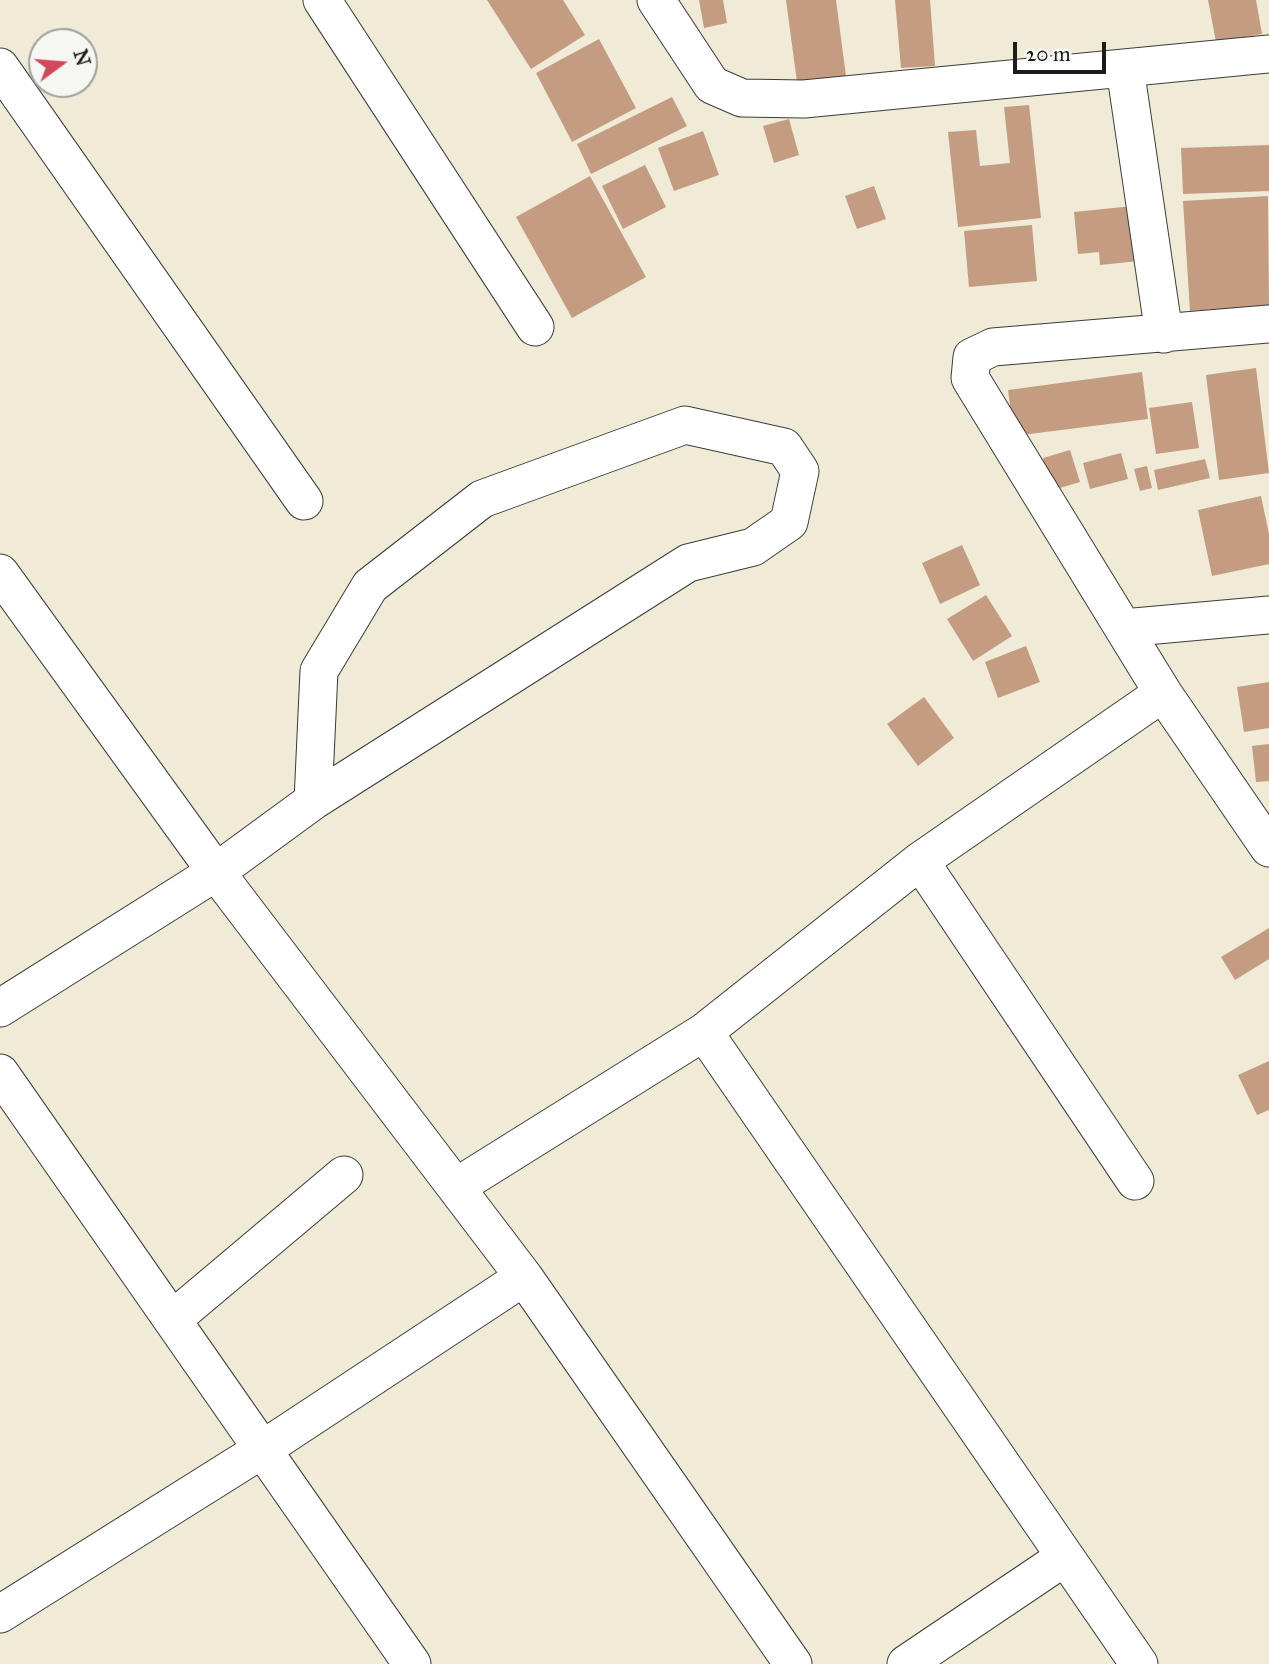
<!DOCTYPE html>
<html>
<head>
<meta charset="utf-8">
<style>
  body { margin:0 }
  #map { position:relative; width:1269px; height:1664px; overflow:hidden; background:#efebd6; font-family:"IM FELL Great Primer",serif }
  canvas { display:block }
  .north { position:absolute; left:28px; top:28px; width:70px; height:70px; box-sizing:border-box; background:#f6f6f2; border:2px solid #9f9f9c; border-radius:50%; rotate:74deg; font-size:19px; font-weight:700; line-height:28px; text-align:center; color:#1c1c1c }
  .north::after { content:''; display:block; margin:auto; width:24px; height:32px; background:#d1495b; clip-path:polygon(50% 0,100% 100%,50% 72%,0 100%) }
  .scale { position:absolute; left:1013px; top:42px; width:93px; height:32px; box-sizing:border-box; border:4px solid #1c1c1c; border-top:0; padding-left:9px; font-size:21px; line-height:24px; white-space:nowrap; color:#1c1c1c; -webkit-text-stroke:5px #f6f6f2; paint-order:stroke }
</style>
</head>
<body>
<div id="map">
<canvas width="1269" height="1664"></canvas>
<div class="north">N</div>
<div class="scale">20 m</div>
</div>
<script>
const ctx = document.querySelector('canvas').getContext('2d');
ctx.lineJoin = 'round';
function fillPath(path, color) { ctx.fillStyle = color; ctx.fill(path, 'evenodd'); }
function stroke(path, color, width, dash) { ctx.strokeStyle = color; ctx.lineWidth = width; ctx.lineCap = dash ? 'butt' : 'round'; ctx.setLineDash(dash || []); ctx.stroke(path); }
fillPath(new Path2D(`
  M487,0H563L585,35L531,69Z
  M699,0H723L727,23L704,28Z
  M786,0H836L846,76L797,82Z
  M895,0H930L935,66L901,68Z
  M1208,0H1256L1262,34L1216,42Z
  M599,39L636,108L572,142L536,73Z
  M672,97L687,126L591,174L577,144Z
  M1029,105L1041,218L958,227L948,132L976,130L980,166L1010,163L1004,107Z
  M789,119L799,155L774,163L763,126Z
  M703,131L719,175L674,191L658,148Z
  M1269,145V191L1183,194L1181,148Z
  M645,165L666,207L623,229L602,186Z
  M590,176L646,277L572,318L516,217Z
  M874,186L886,219L857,229L845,196Z
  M1268,196L1269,306L1190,311L1183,201Z
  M1133,206L1139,261L1100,265L1099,252L1078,254L1074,212Z
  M1032,225L1037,281L969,287L964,231Z
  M1256,368L1269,473L1219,480L1206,375Z
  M1142,372L1148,419L1014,436L1008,390Z
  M1192,402L1199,448L1156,454L1149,408Z
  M1070,450L1080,482L1053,490L1043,458Z
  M1121,453L1128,479L1090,489L1083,463Z
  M1205,459L1210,478L1158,490L1154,470Z
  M1147,466L1152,488L1140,491L1134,469Z
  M1261,496L1269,534V564L1212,576L1198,510Z
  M962,545L980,585L940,604L922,563Z
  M986,595L1012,636L973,661L947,619Z
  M1026,646L1040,682L998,698L985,662Z
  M1269,682V728L1244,732L1237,687Z
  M924,697L954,738L918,766L887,724Z
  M1269,744V781L1256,782L1252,746Z
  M1269,928V959L1235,980L1221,957Z
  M1269,1061V1110L1257,1115L1238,1075Z`), '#c49c82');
const minor = new Path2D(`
  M322,0L535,327
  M656,0L712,85L742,98L804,99L1269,54
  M0,67L304,501
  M1125,68L1164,334
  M1269,324L993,347L972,357L970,378L1163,693L1269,848
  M0,573L216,872L524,1277L793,1664
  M1123,628L1269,615
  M920,861L1135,1181
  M0,1008L216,872L313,801L688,563L753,547L789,522L800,471L784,447L685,425L482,499L370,586L319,671L313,801
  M704,1032L1139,1664
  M0,1073L412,1664
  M456,1187L704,1032L920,861L1163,693
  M173,1319L344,1175
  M0,1614L263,1449L524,1277
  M906,1664L1065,1557`);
stroke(minor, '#3c3b38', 39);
stroke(minor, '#fff', 37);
</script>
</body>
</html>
